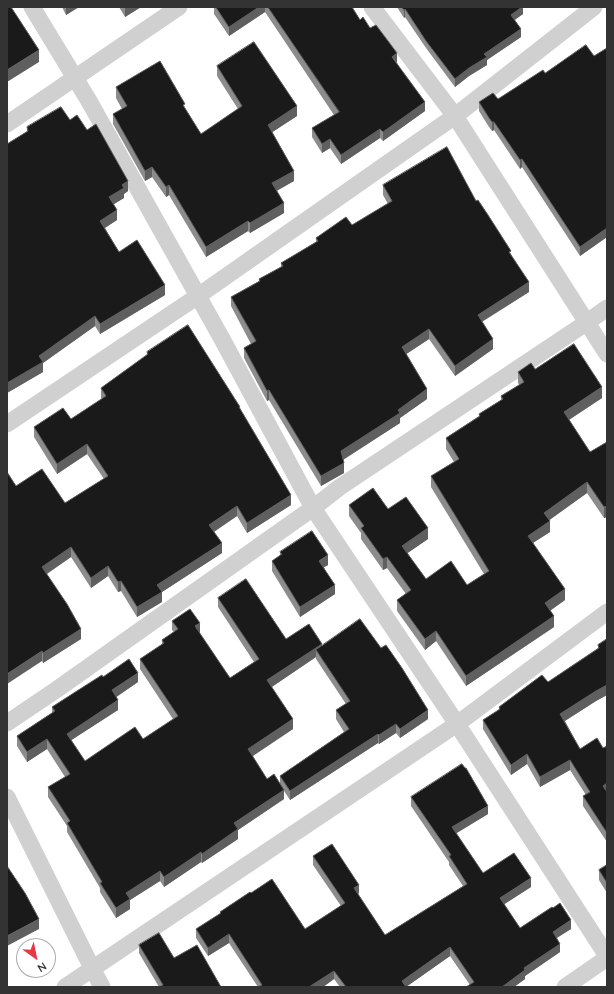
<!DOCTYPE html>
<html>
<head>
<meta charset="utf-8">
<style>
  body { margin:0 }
  #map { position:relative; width:614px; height:994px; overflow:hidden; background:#fff; font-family:Quicksand,sans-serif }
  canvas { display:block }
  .frame { position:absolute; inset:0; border:8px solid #333; pointer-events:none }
  .north { position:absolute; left:16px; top:938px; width:40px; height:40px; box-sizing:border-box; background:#fff; border:1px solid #adadad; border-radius:50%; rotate:147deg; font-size:11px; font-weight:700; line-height:16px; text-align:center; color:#333 }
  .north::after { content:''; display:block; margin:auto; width:14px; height:18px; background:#e63946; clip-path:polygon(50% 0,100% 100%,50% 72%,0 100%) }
</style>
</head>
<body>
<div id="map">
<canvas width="614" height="994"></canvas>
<div class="frame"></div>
<div class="north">N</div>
</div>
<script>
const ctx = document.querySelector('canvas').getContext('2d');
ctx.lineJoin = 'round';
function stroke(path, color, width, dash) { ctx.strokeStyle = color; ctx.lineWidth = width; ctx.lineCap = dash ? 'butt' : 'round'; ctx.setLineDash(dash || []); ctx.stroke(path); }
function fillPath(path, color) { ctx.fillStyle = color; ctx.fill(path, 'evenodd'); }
stroke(new Path2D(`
  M32,7L89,101L222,339L313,508L457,724L607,956
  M372,7L455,116L607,354
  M7,124L179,7
  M7,424L198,296L455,116L594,7
  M7,723L56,690L313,508L340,487L586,323L607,308
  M7,797L92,968L102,987
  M65,987L457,724L607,612
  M565,987L607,958`), '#d0d0d0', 17);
fillPath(new Path2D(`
  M62,7H79L66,15Z
  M119,7H141L125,17Z
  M214,7H352L360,20L370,28L397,63L425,111L383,141L380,138L341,164L330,148L322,153L312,137V128L334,115L265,12L229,36L214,14Z
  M397,7H523V14L515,20L521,37L487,60V65L469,76L455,87L426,48L405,17L404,18Z
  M607,48V237L580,256L522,167L520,169L494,130L492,131L489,127L479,111V102L498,99L545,73L594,56Z
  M217,66L297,116L272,132L294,181L277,191L284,213L250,233L248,231L206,257L169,195L166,197L152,177L145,181L113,124V114L122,109L116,98V87L185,109L201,134L238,109L217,76Z
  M70,120L128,191L124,194V198L114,204L117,220L105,228L119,252L165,295L100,334L95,326L43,363V372L7,393V144L27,132V127Z
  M383,185L476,201L511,254L529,292L482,322L493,349L455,376L429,339L406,354L427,399L400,418V423L343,460L344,473L321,486L269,400L267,401L244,358V348L251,344L231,306V297L259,281V279L281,267V263L316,242V238L352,225L388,204L383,195Z
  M147,352L240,409L291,505L247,533L237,516L214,532L222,553L162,592V602L137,617L121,591L118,592L108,576L91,588L71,557L47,574L81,639L43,663L42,661L16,486L65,503L104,479L87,454L57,474L34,437V427L71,419L102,399L101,398V388L147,356Z
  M535,369L602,398L569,420L590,452L607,442V517L604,518L587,493L549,520L550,532L533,543L565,600L550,611L554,627L466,686L436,641L425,650L397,611V600L406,594L387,568L383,570L361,539V533L349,516V505L388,509L428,539L407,553L426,579L467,585L484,574L431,487V476L454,462L446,449V438L479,416V414L501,400V396L519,385L518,383V372Z
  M280,552L328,565L324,567L335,594L300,617L272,571V561L280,556Z
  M218,598L286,639L322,646L428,719L400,738L396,733L379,744L378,743L290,800L284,791V799L238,830V839L202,863L201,862L164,887L160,881L130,900V909L116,918L100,892V888L67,832V826L48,797V787L65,777L47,749L27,762L17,746V736L52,713V707L103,677L138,682L116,697L118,710L71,740L85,761L143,739L173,719L140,669V659L162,645V640L174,632L172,630V621L200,633H199L230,678L254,662L218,607ZM316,657V659L346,704L336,710V719L344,732L280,776V784L267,779L253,756L293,729L272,687Z
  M607,639V695L596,701L565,721L580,749L603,748L607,746V842L583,806V796L586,795L570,770L540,787L527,764L511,775L483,729V720L499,710V707L548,682L598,648V645Z
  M411,797L488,814L456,833L483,873L531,887L504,904L520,928L571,929L557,938L560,952L525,976V979L514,987H466L470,985L450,956L406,987H340L334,979L323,987H258L229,943L208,956L196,938V929L220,914V912L251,893L305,929L341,906L313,865V856L359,893L358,894L385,935L463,886L449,865V862L411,806Z
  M607,865V893L599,880V870Z
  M139,945L174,958L221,987H159L139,953Z`), '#8c8c8c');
fillPath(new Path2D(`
  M66,7H79L66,15Z
  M125,7H141L125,17Z
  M259,7H265V12L229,36V27Z
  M522,7H523V14L511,22V15Z
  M405,9V17L404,18V10Z
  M521,29V37L487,60V65L469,76L455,87V79L484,54Z
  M39,50V62L7,82V70Z
  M397,53V63L392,57Z
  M425,102V111L383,141V132Z
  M297,106V116L268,135V125Z
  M492,122H494V130L492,131Z
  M380,129V138L341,164V155Z
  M330,139V148L322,153V144Z
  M522,159V167L520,169V160Z
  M152,167V177L145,181V171Z
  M294,171V181L272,193V183Z
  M128,181V191L124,194V198L109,207V197L122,185Z
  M169,185V195L166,197V187Z
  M284,203V213L250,233V223Z
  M117,210V220L100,231V221Z
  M248,221V231L206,257V247Z
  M607,228V237L580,256V247Z
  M529,282V292L478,324V315Z
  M165,285V295L100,334V324Z
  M95,316V326L43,363V372L7,393V383L39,356Z
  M429,329V339L402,357V347Z
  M493,339V349L455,376V366Z
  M602,387V398L564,423V412Z
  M427,389V399L400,418V423L341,461V451Z
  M269,390V400L267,401V391Z
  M87,444V454L57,474V464Z
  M344,463V473L321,486V476Z
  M587,482V493L544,524V513Z
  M291,495V505L247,533V523Z
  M237,506V516L209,535V525Z
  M607,506V517L604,518V507Z
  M550,521V532L528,546V536Z
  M428,528V539L402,557V546Z
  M222,543V553L162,592V602L137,617V607L157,585Z
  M71,547V557L42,577V567Z
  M328,555V565L319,570V561Z
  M387,557V568L383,570V559Z
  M108,566V576L91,588V578Z
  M121,581V591L118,592V582Z
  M335,585V594L300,617V607Z
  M565,589V600L545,614V603Z
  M554,616V627L466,686V676Z
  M200,623V633L195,636V626Z
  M81,629V639L43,663V653Z
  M436,631V641L425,650V639Z
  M322,644V653L316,650V657L267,690V680Z
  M42,651V661L7,684V674Z
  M138,673V682L112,700V690Z
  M607,685V695L596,701L560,724V714L596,691Z
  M118,700V710L67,743V734Z
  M428,710V719L400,738V729Z
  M293,719V729L248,759V749Z
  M396,724V733L379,744V735Z
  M378,734V743L290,800V791Z
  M47,739V749L27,762V752Z
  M527,754V764L511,775V765Z
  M570,760V770L540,787V777Z
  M607,783V793L603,786Z
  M284,790V799L238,830V839L202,863V854L234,823Z
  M488,806V814L452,836V827Z
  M201,852V862L164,887V877Z
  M160,871V881L130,900V909L116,918V908L126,893Z
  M531,878V887L500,907V898Z
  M359,885V893L354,896V888Z
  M39,919V929L7,946V936Z
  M571,920V929L553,940V932Z
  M229,934V943L208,956V948Z
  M560,944V952L525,976V979L514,987H502L524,968Z
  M450,947V956L406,987L402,981Z
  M8,949V959H7V950Z
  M334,971V979L323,987H309Z`), '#5f5f5f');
const building = new Path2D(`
  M7,7H11L39,50L7,70Z
  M216,7H259L229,27Z
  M268,7H352L360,20L363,17L370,28L376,25L397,53L392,57L425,102L383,132L380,129L341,155L330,139L322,144L312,128L339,112Z
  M402,7H522L511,15L521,29L484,54L487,57L469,68L455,79L426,41L405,9L404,10Z
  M254,42L297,106L268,125L294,171L272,183L284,203L250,223L248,221L206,247L169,185L166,187L152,167L145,171L113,114L127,106L116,87L160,61L185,104L183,105L201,134L242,106L217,66Z
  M586,45L594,56L607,48V228L580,247L522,159L520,160L494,122H492L489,118L479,102L493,93L498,99L543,70L545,73Z
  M61,107L70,120L77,115L87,130L96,124L128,181L122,185L124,188L109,197L117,210L100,221L119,252L137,240L165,285L100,324L95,316L39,356L43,362L7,383V144L28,131L27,127Z
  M447,147L476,201L478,200L488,215L511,251L509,252L529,282L478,315L493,339L455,366L429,329L402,347L427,389L398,410L400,413L341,451L344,463L321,476L269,390L267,391L244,348L256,341L231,297L260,281L259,279L283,266L281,263L318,241L316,238L346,217L352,225L392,201L383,185Z
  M188,325L240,407H239L255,434L291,495L247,523L237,506L209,525L222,543L157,585L162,592L137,607L121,581L118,582L108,566L91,578L71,547L42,567L67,604L81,629L43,653L42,651L7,674V472L16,486L42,469L65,503L108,476L87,444L57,464L34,427L63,408L71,419L106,396L101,388L148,354L147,352Z
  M574,344L602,387L564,412L590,452L607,442V506L604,507L587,482L544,513L550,521L528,536L565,589L545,603L554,616L466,676L436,631L425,639L397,600L411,590L387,557L383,559L361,528L364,526L349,505L373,488L388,509L406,497L428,528L402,546L426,579L451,561L467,585L489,571L431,476L459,459L446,438L480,416L479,414L503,399L501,396L524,382L518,372L531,363L535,369Z
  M312,531L328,555L319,561L335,585L300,607L272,561L282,554L280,552Z
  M246,579L286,639L309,624L322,644L267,680L293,719L248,749L267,779L274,774L284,790L234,823L238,829L202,854L201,852L164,877L160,871L126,893L130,899L116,908L100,883L102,882L67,823L70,821L48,787L70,774L47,739L27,752L17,736L55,711L52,707L80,689L102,675L103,677L129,659L138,673L112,690L118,700L67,734L85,761L135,727L143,739L178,716L140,659L164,643L162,640L178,629L172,621L190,609L200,623L195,626L230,678L259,659L218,598Z
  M360,619L381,648L386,645L402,668L428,710L400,729L396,724L379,735L378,734L290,791L280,776L349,729L336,710L350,701L316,650Z
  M607,639V685L596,691L560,714L580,749L597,738L603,748L607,746V783L603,786L607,792V833L583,796L590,792L570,760L540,777L527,754L511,765L483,720L500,709L499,707L542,675L548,682L599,648L598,645Z
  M462,764L465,768H466L488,806L452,827L483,873L514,853L531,878L500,898L520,928L552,907L553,908L560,903L571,920L553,932L560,944L524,968L525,970L502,987H466L474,982L450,947L402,981L406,987H346L334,971L309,987H258L262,985L229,934L208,948L196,929L221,913L220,912L250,892L251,893L272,879L305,929L345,903L313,856L332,844L359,885L354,888L385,935L467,884L449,856L451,855L411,797Z
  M607,865V883L599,870Z
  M7,866L25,893L39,919L7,936Z
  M159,933L174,958L197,945L221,987H159L163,985L139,945Z`);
fillPath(building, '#1a1a1a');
stroke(building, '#5f5f5f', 1);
</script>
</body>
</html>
